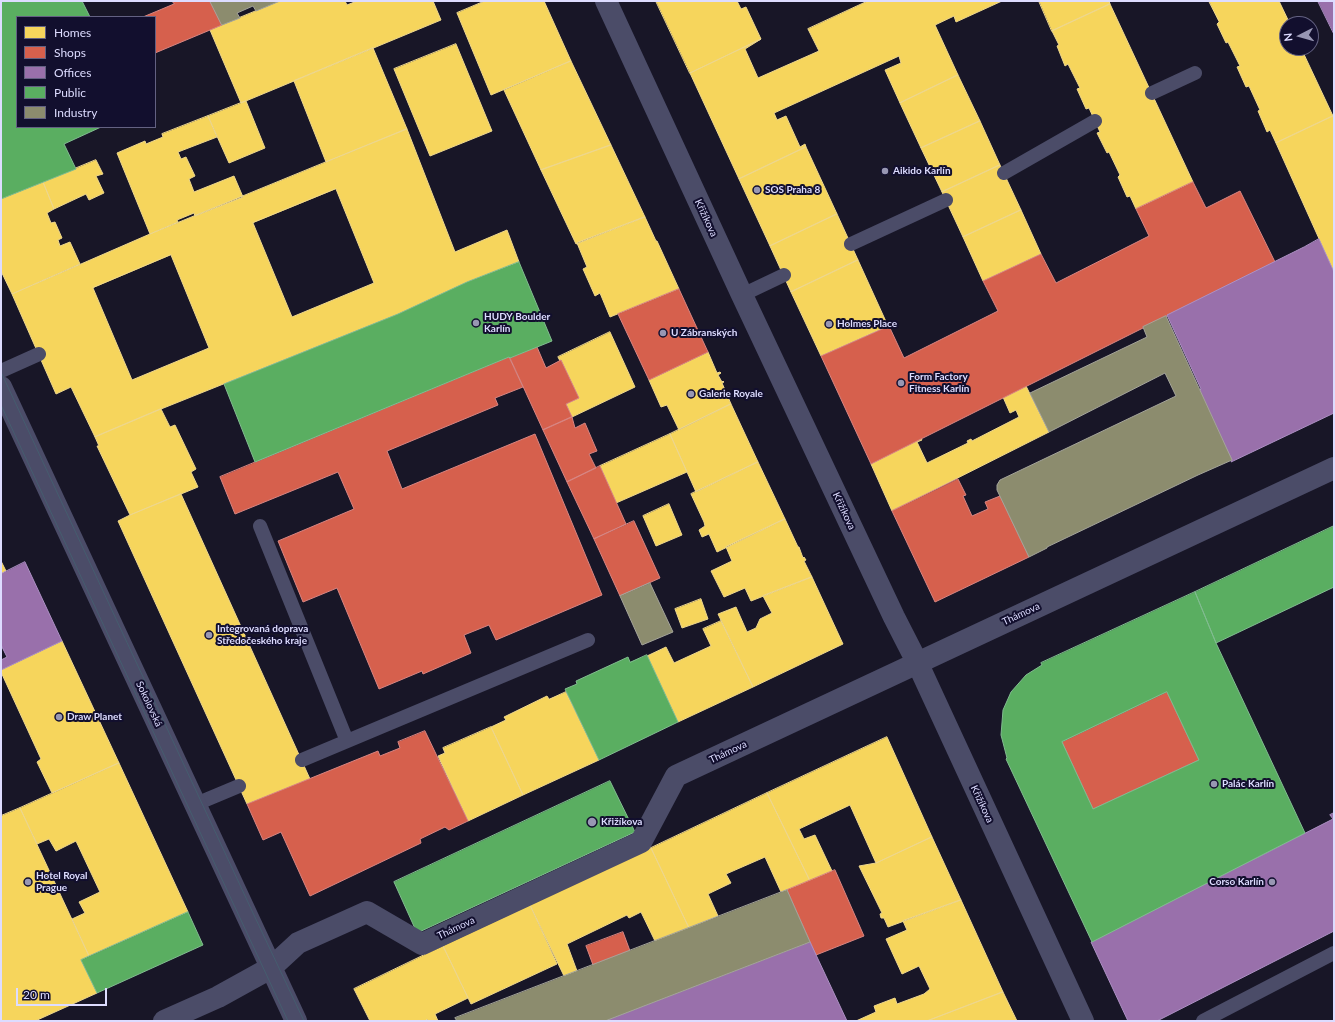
<!DOCTYPE html>
<html>
<head>
<meta charset="utf-8">
<style>
  body { margin:0 }
  #map { position:relative; width:1335px; height:1022px; overflow:hidden; background:#181627; font-family:Lato,sans-serif }
  canvas { display:block }
  .frame { position:absolute; inset:0; border:2px solid #dddcff; pointer-events:none }
  .legend { position:absolute; left:16px; top:16px; width:140px; height:112px; box-sizing:border-box; background:#120f2e; border:1px solid #636182; margin:0; padding:5px 7px; list-style:none; font-size:12px; color:#dddcff }
  .legend li { display:flex; align-items:center; gap:8px; height:20px }
  .legend b { width:20px; border:1px solid #636182 }
  .north { position:absolute; left:1279px; top:16px; width:40px; height:40px; box-sizing:border-box; background:#120f2e; border:1px solid #636182; border-radius:50%; rotate:264deg; font-size:11px; font-weight:700; line-height:16px; text-align:center; color:#dddcff }
  .north::after { content:''; display:block; margin:auto; width:14px; height:18px; background:#9897b3; clip-path:polygon(50% 0,100% 100%,50% 72%,0 100%) }
  .scale { position:absolute; left:16px; top:988px; width:91px; height:18px; box-sizing:border-box; border:2px solid #dddcff; border-top:0; padding-left:5px; font-size:12px; line-height:14px; white-space:nowrap; color:#dddcff; -webkit-text-stroke:3px #120f2e; paint-order:stroke }
</style>
</head>
<body>
<div id="map">
<canvas width="1335" height="1022"></canvas>
<div class="frame"></div>
<ul class="legend">
<li><b style="height:11px;background:#f6d55c"></b>Homes</li>
<li><b style="height:11px;background:#d6604d"></b>Shops</li>
<li><b style="height:11px;background:#9970ab"></b>Offices</li>
<li><b style="height:11px;background:#5aae61"></b>Public</li>
<li><b style="height:11px;background:#8c8c6e"></b>Industry</li>
</ul>
<div class="north">N</div>
<div class="scale">20 m</div>
</div>
<script>
const ctx = document.querySelector('canvas').getContext('2d');
ctx.lineJoin = 'round';
function fillPath(path, color) { ctx.fillStyle = color; ctx.fill(path, 'evenodd'); }
function stroke(path, color, width, dash) { ctx.strokeStyle = color; ctx.lineWidth = width; ctx.lineCap = dash ? 'butt' : 'round'; ctx.setLineDash(dash || []); ctx.stroke(path); }
function label(font, color, halo, rows, align = 'center') {
  ctx.font = font + ' Lato,sans-serif'; ctx.lineWidth = 4; ctx.setLineDash([]); ctx.textBaseline = 'middle'; ctx.strokeStyle = halo; ctx.fillStyle = color; for (const [text, x, y, turn = 0] of rows) {
    ctx.save(); ctx.translate(x, y); ctx.rotate((+turn || 0) * Math.PI / 180); ctx.textAlign = isNaN(turn) ? turn : align; if (halo) ctx.strokeText(text, 0, 0); ctx.fillText(text, 0, 0); ctx.restore();
  }
}
const homes = new Path2D(`
  M280,1H345L347,5L357,1H433L441,20L241,103L210,30Z
  M485,1H544L571,61L491,95L457,13Z
  M656,1H737L741,9L746,7L761,39L690,73Z
  M868,1H1002L956,22L954,16L935,25L958,75L900,103L885,70L901,63L899,56L774,113L777,120L786,116L800,147L805,144L806,147L739,179L690,73L761,39L745,49L758,78L819,51L808,29Z
  M1039,1H1109L1110,4L1052,31Z
  M1209,1H1279L1290,24H1287V48H1301L1333,116L1276,143L1270,130L1267,132L1258,111L1260,110L1249,86L1246,87L1237,67L1240,66L1228,42L1226,43L1217,24L1219,22Z
  M1110,4L1193,182L1136,209L1130,196L1127,197L1118,177L1120,175L1109,152L1107,153L1097,133L1100,132L1089,108L1086,109L1077,89L1080,88L1068,64L1065,66L1057,46L1059,45L1052,31Z
  M456,44L492,131L430,156L394,69Z
  M373,48L407,129L326,162L294,81Z
  M571,61L611,145L541,170L504,90Z
  M958,75L980,121L921,148L900,103Z
  M246,101L265,148L229,163L208,116Z
  M208,116L217,137L178,152L181,159L186,157L195,176L189,179L194,192L234,176L243,197L195,216L194,213L177,220L178,222L150,234L117,153L145,141L146,144L163,137L162,134Z
  M1333,116L1334,118V272L1276,143Z
  M980,121L1000,165L942,192L921,148Z
  M407,129L455,252L507,230L519,262L467,282L398,314L161,409L95,437L71,387L56,394L12,294L150,234ZM336,189L374,283L292,317L253,223ZM171,255L209,348L132,380L93,288Z
  M611,145L645,217L576,244L541,170Z
  M806,147L837,214L770,246L739,179Z
  M96,160L103,174L96,176L104,193L89,200L86,194L54,209L43,182Z
  M1000,165L1021,210L963,237L942,192Z
  M43,182L54,209L47,213L51,223L55,222L62,238L58,240L60,246L70,242L80,264L12,294L1,271V199Z
  M1021,210L1041,254L983,281L963,237Z
  M837,214L858,260L791,292L770,246Z
  M645,217L656,241H657L679,289L610,317L600,293L595,296L583,269L587,267L577,243Z
  M858,260L888,326L821,356L791,292Z
  M610,332L635,387L572,417L566,404L579,398L561,360L560,361L558,357Z
  M708,352L717,373L720,372L721,373L718,375L722,382L723,381L724,382L722,383L731,404L679,430L667,405L661,407L649,380Z
  M1026,386L1049,432L892,511L871,464L921,438L922,440L917,442L927,463L968,443L967,441L971,439L972,441L1019,417L1016,410L1010,413L1003,397Z
  M731,404L758,462L696,492L670,434Z
  M161,409L170,427L175,425L196,469L191,472L198,487L130,515L97,446H99L95,437Z
  M670,434L687,472L616,503L600,466Z
  M758,462L785,519L717,552L709,534L702,537L699,530L705,526L704,522L691,494Z
  M181,494L310,779L247,804L118,521L130,515Z
  M669,504L682,535L656,546L643,516Z
  M785,519L798,547H799L803,558L804,557L806,560L804,561L812,577L751,601L745,588L724,597L711,571L732,561L726,547Z
  M1,561L6,571L1,574Z
  M812,577L843,644L753,687L718,614L736,607L747,632L756,628L760,619L772,613L763,596Z
  M701,599L708,619L682,628L675,609Z
  M721,621L753,687L678,722L647,656L666,647L674,663L711,646L703,629Z
  M62,641L119,763L52,793L37,762L41,759L1,672V670Z
  M566,692L599,760L523,795L491,727L506,720L504,717L547,696L549,699Z
  M491,727L523,795L468,821L438,756L445,753L443,748Z
  M887,737L932,837L876,863L850,805L799,829L804,839L815,835L832,871L810,881L767,793Z
  M119,763L188,912L89,956L72,919L85,913L79,902L100,892L76,841L56,851L49,839L37,844L20,808Z
  M767,793L810,881L781,892L765,857L726,874L731,883L708,894L718,916L689,928L651,848Z
  M20,808L89,956L81,960L97,993L35,1021H1V816Z
  M932,837L961,900L888,927L884,918H881L880,914L882,913L859,866L876,863Z
  M651,848L689,928L655,941L641,912L629,918L627,915L567,944L577,971L564,976L530,905Z
  M961,900L1003,992L927,1021H856L876,1012L874,1006L895,998L897,1004L924,994L930,989L919,966L902,974L886,939L907,930L903,921Z
  M530,905L557,964L471,1004L443,946Z
  M443,946L468,998L435,1014L438,1021H428L427,1019L425,1021H370L354,989Z
  M1003,992L1017,1021H927Z`);
fillPath(homes, '#f6d55c');
stroke(homes, '#eed78d', 1);
const shops = new Path2D(`
  M172,1H210L222,25L155,53V17H143L174,4Z
  M1193,182L1206,208L1240,191L1275,262L871,464L821,356L889,326L904,358L998,311L983,281L1041,254L1056,283L1149,236L1136,209Z
  M679,289L708,352L649,380L618,314Z
  M537,347L546,368L561,360L579,398L566,404L572,417L543,430L510,358Z
  M509,357L523,387L495,398L498,405L387,451L402,489L535,434L602,595L496,640L489,625L464,635L471,653L423,674L422,671L379,689L337,588L303,602L278,541L354,509L338,472L235,514L220,477Z
  M572,417L575,428L585,423L597,451L589,454L596,468L567,482L543,430Z
  M600,466L626,524L594,539L567,482Z
  M958,479L966,495L963,496L972,516L988,509L985,502L1000,496L1029,557L935,602L892,511Z
  M634,521L660,578L620,596L594,539Z
  M1167,692L1199,760L1093,809L1062,742Z
  M425,731L468,821L449,830L445,827L420,839L421,843L310,896L281,832L263,840L247,804L378,751L380,756L400,748L398,742Z
  M835,870L864,936L816,955L787,890Z
  M623,932L630,951L593,965L586,946Z`);
fillPath(shops, '#d6604d');
stroke(shops, '#d88582', 1);
const offices = new Path2D(`
  M1318,1H1334V34Z
  M1319,239L1334,272V413L1231,462L1232,460L1199,391L1201,389L1167,315L1304,247Z
  M25,562L62,641L1,670V660L7,657L1,645V574Z
  M1334,813V931L1157,1021H1128L1091,942L1333,819L1330,815Z
  M810,942L847,1021H605Z`);
fillPath(offices, '#9970ab');
stroke(offices, '#ad90c4', 1);
const public = new Path2D(`
  M1,1H82L90,17H17V127H101L64,144L76,169L1,199Z
  M519,262L552,341L510,358L509,357L255,462L224,384L398,314L467,282Z
  M1334,526V587L1216,643L1195,592Z
  M1195,592L1216,643L1305,833L1092,942L1006,759L1007,758L1001,735L1003,710L1011,692L1026,675L1042,665L1041,663ZM1167,692L1199,760L1093,809L1062,742Z
  M647,655L678,722L599,760L565,689L577,684L576,681L628,657L630,662Z
  M610,781L635,832L417,933L394,882Z
  M188,912L203,945L97,993L81,960Z`);
fillPath(public, '#5aae61');
stroke(public, '#81bc90', 1);
const industry = new Path2D(`
  M210,1H280L256,11L253,6L237,13L240,18L222,25Z
  M1166,316L1232,460L1198,475L1047,547V548L1029,557L997,490V485L1000,480L1176,396L1165,373L1049,432L1030,393L1147,337L1143,327Z
  M650,583L673,632L642,645L620,596Z
  M787,890L810,942L605,1021H457L455,1018Z`);
fillPath(industry, '#8c8c6e');
stroke(industry, '#a4a49a', 1);
stroke(new Path2D(`
  M1152,93L1195,73
  M1004,173L1095,121
  M851,244L946,200
  M742,295L784,275
  M1,371L39,354
  M260,526L347,741
  M302,760L588,640
  M196,804L239,786
  M1203,1021L1334,953`), '#4b4c68', 14);
stroke(new Path2D(`
  M606,1L742,295L894,617L917,662L1083,1021
  M1,387L296,1021
  M164,1021L218,997L265,971L272,967L298,943L367,912L422,944L641,842L676,776L1334,468`), '#4b4c68', 22);
stroke(new Path2D(`
  M1,372L253,913L304,1021
  M1,405L288,1021`), '#455d6f', 1);
for (const [x, y, r, color] of [
  [885,171,4,"#9897b3"],
  [757,190,4,"#9897b3"],
  [476,323,4,"#9897b3"],
  [829,324,4,"#9897b3"],
  [663,333,4,"#9897b3"],
  [901,383,4,"#9897b3"],
  [691,394,4,"#9897b3"],
  [209,635,4,"#9897b3"],
  [59,717,4,"#9897b3"],
  [1214,784,4,"#9897b3"],
  [592,822,5,"#9897b3"],
  [28,882,4,"#9897b3"],
  [1272,882,4,"#9897b3"]
]) { const dot = new Path2D(); dot.arc(x, y, r, 0, 2 * Math.PI); ctx.fillStyle = color; ctx.fill(dot); stroke(dot, '#120f2e', 1.5); }
label('bold 10px', '#dddcff', '#120f2e', [
  ["Aikido Karlín",893,171],
  ["SOS Praha 8",765,190],
  ["HUDY Boulder",484,317],
  ["Karlín",484,329],
  ["Holmes Place",837,324],
  ["U Zábranských",671,333],
  ["Form Factory",909,377],
  ["Fitness Karlín",909,389],
  ["Galerie Royale",699,394],
  ["Integrovaná doprava",217,629],
  ["Středočeského kraje",217,641],
  ["Draw Planet",67,717],
  ["Palác Karlín",1222,784],
  ["Křižíkova",601,822],
  ["Hotel Royal",36,876],
  ["Prague",36,888],
  ["Corso Karlín",1264,882,"right"]
], 'left');
label('10px', '#dddcff', '#120f2e', [
  ["Křižíkova",706,218,65],
  ["Křižíkova",844,511,65],
  ["Thámova",1021,614,-25],
  ["Sokolovská",149,704,65],
  ["Thámova",728,752,-25],
  ["Křižíkova",982,804,65],
  ["Thámova",456,928,-25]
]);
</script>
</body>
</html>
